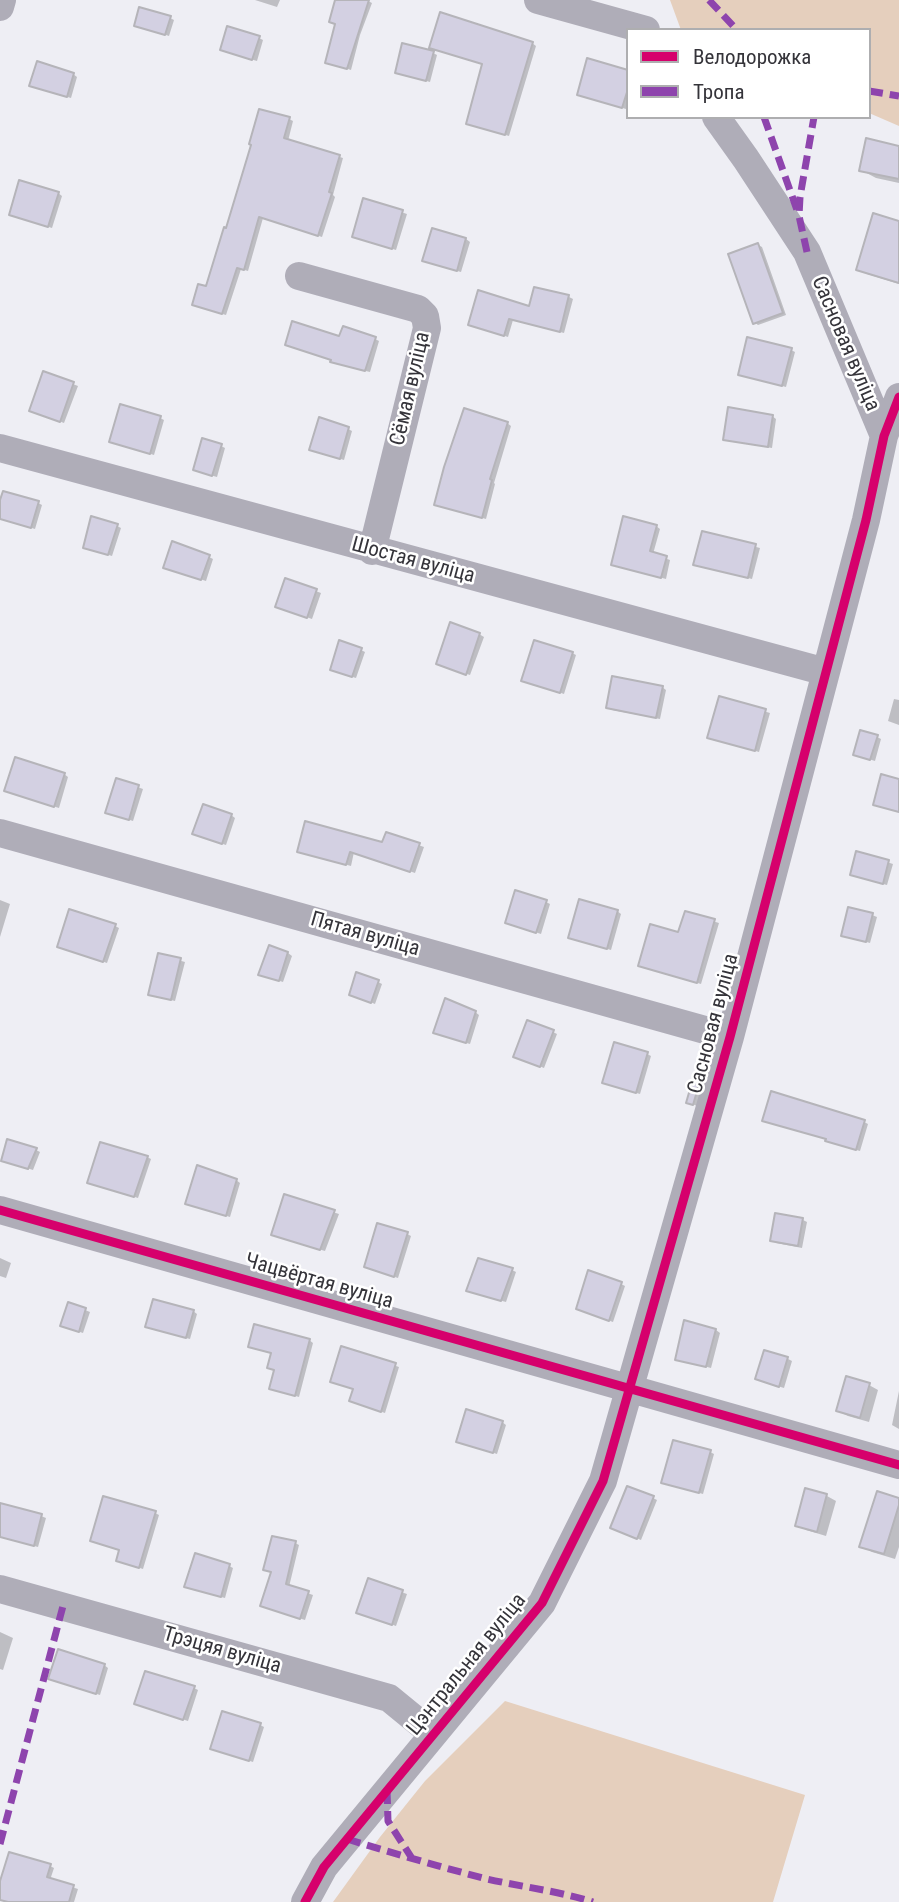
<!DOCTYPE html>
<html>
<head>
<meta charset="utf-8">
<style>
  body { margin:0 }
  #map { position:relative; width:899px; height:1902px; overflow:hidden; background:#eeeef4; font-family:"Roboto Condensed",sans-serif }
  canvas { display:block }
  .legend { position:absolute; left:626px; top:28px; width:245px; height:91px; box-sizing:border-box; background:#fff; border:2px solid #aeaeb0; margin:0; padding:9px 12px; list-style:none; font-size:21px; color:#35343a }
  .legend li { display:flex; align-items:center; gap:14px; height:35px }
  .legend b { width:35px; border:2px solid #aeaeb0 }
</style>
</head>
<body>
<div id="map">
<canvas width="899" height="1902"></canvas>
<ul class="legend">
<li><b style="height:9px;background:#d6006c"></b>Велодорожка</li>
<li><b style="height:9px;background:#8e44ad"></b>Тропа</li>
</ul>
</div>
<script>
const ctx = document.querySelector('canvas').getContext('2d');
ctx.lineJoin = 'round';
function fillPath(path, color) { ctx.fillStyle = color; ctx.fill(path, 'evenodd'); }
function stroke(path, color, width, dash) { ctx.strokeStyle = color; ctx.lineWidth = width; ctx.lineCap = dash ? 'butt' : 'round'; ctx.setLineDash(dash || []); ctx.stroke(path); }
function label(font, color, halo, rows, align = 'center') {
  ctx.font = font + ' "Roboto Condensed",sans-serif'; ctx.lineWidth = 5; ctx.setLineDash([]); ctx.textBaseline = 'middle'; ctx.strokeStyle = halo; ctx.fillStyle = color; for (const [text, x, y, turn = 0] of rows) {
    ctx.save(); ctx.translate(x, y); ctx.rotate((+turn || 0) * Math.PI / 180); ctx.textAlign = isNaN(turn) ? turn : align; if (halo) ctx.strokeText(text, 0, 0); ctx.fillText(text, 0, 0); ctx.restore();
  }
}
fillPath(new Path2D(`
  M670,0H899V126L869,113V30H681Z
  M505,1701L805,1795L773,1902H333L380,1837L425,1781Z`), '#e5cfbd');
fillPath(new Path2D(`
  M255,0H280L277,7Z
  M337,0H366L372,3L360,35L351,70L327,62L337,24Z
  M170,18L174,20L169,36L136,25Z
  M259,38L263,40L257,61L226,52Z
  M532,43L536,46L509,136L472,125L484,64Z
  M433,53L437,55L430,82L401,74Z
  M628,72L626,109L583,96Z
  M73,74L77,77L71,98L35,87Z
  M289,119L293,121L288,141L343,158L333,195L335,197L322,237L263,218L248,271L241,269L226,315L198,307L207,289L227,230Z
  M899,147V183L876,178L861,170Z
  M58,193L62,196L52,228L15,216Z
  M365,200L407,214L396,250L354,237Z
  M899,222V284L867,274L858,269Z
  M466,239L470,242L461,272L428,263Z
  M758,245L762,247L786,315L758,325L754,322Z
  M569,297L573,299L564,333L513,320L508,337L474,326Z
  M340,338L375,339L379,341L370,372L336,364Z
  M791,350L795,352L786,387L744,376Z
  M44,373L78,386L64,423L35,412Z
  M772,416L776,419L772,448L729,441L725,439Z
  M160,418L164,420L154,455L115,443Z
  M507,423L511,426L494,483L495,484L486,519L440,506Z
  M348,429L352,431L344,460L315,451Z
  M221,446L225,448L217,477L199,472Z
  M38,503L42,505L35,529L0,518V506Z
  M117,526L121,528L112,556L89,549Z
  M656,526L660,529L653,554L670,560L666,579L617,566Z
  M703,533L760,548L752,579L696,565Z
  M209,557L213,559L206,581L169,569Z
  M286,580L321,593L312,619L281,608Z
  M479,634L484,637L470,675L442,666Z
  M361,650L365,652L356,678L336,672Z
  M572,653L576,655L564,694L528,682Z
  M662,687L666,690L660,719L612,710L608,707Z
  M720,698L770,713L759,752L709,738Z
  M894,699L899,700V725L888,721Z
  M877,737L881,739L875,761L859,756Z
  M64,774L68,777L59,808L10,793Z
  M117,780L143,789L133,821L111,814Z
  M231,815L235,818L226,845L198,836Z
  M387,834L424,847L415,873L354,852L351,866L303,853L384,844Z
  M858,853L893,864L887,885L856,877Z
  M0,900L10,904L0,937Z
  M546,902L550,904L541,934L511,924Z
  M617,911L621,914L611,950L574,939Z
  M686,913L719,923L701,984L644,967L680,934Z
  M872,915L877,917L870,943L843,935Z
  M115,926L119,928L107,963L63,948Z
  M288,953L292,956L283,982L264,976Z
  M160,955L185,962L175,1001L154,996Z
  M378,982L382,984L375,1004L355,996Z
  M475,1012L479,1015L470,1044L439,1035Z
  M553,1032L557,1034L544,1068L519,1058Z
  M647,1054L651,1056L640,1094L609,1085Z
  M702,1075L706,1078L697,1106L692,1104Z
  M864,1122L868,1124L860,1151L831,1143L828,1139Z
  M36,1150L40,1152L33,1170L8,1162Z
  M147,1157L151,1159L138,1198L94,1184Z
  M236,1180L240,1183L230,1217L191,1205Z
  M285,1197L339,1214L325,1251L277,1237Z
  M777,1215L803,1220L807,1222L802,1248L776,1243L772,1240Z
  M407,1234L411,1236L398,1278L370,1269Z
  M0,1258L11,1263L6,1278L0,1276Z
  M512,1270L516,1272L506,1302L472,1293Z
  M621,1284L625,1286L613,1322L582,1311Z
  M85,1310L90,1312L83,1333L62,1326Z
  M193,1311L197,1314L190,1339L151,1329Z
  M716,1330L720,1333L711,1368L677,1359Z
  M309,1340L313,1343L299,1397L275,1390V1370L272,1353L251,1346Z
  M343,1348L399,1367L385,1413L355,1403V1389Z
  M788,1359L792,1361L784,1388L761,1381Z
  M869,1385L878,1390L869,1422L848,1416L838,1411Z
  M899,1391V1429L892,1425Z
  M502,1422L506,1425L497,1454L463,1443Z
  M710,1452L714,1454L703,1494L667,1484Z
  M806,1490L827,1496L836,1501L826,1536L806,1530L797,1525Z
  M653,1498L657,1500L641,1540L616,1530Z
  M899,1500V1547L895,1559L872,1552L861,1546Z
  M0,1512L41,1516L46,1518L38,1547L0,1537Z
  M155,1513L159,1515L143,1569L118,1561L121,1550Z
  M295,1543L299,1545L289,1587L313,1595L305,1620L267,1608Z
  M229,1566L233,1568L225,1598L190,1589Z
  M369,1581L407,1594L396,1626L362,1614Z
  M0,1632L13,1638L3,1670L0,1669Z
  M104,1665L108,1668L100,1695L55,1681Z
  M194,1688L198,1690L188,1721L141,1706Z
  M260,1725L264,1727L253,1762L216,1750Z
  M50,1866L54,1868L50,1880L78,1889L74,1902H9L0,1899V1887Z`), '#0003');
const building = new Path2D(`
  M335,0H369L347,69L325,63L335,24L329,22Z
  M139,7L171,16L165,35L134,26Z
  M440,12L533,42L505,135L466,124L482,64L429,48Z
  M227,26L260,36L252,60L220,50Z
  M402,43L434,51L426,81L395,73Z
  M587,58L628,70V89L622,108L577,95Z
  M37,61L74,73L67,97L29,86Z
  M259,109L290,117L284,138L340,155L329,192L332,193L318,236L259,217L244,270L237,268L222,314L192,305L198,284L206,286L224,227L226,228L251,145L249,144Z
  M866,138L899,146V179L859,171Z
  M19,180L59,192L48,227L9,215Z
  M363,198L403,210L392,249L352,237Z
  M873,213L899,221V283L856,270Z
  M432,228L466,238L457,271L422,261Z
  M758,243L783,313L753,324L728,254Z
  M534,287L569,295L560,332L509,319L504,336L468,325L478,290L529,306Z
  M292,321L339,336L343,326L376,337L365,371L330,362L331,360L285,345Z
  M747,337L792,348L782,386L738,375Z
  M43,371L74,382L60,422L29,411Z
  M120,404L161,416L150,454L109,442Z
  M728,407L773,415L768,447L723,440Z
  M464,408L508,422L490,479L492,480L482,518L434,505L444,467Z
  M319,417L349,427L340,459L309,450Z
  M202,438L222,444L212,476L193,470Z
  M3,491L39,501L31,528L0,519V500Z
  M91,516L118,524L108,555L83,548Z
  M623,516L657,525L650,551L667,556L661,578L611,565Z
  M702,531L756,544L748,578L693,565Z
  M172,541L210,555L201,580L163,568Z
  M285,578L317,589L307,618L275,607Z
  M450,622L480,633L466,675L436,664Z
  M339,640L362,648L352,677L330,670Z
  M534,640L573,652L560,693L521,681Z
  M612,676L663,686L656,718L606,708Z
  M719,696L766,709L755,751L707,738Z
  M860,730L878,735L870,760L853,755Z
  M15,757L65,773L54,807L4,791Z
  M881,774L899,779V812L873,805Z
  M116,778L139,785L129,820L105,813Z
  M203,804L232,814L222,844L192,834Z
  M305,821L382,842L386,832L420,843L410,872L350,852L346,865L297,852Z
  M856,851L889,860L883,884L850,875Z
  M515,890L547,900L536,933L505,923Z
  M579,899L618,910L607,949L568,938Z
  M848,907L873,913L866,942L841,936Z
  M69,909L116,924L103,962L57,947Z
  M685,911L715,919L697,983L638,966L650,924L678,932Z
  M269,945L288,952L279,981L258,975Z
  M158,953L181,958L171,1000L148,995Z
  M356,972L379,980L371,1003L349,995Z
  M445,998L476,1011L466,1043L433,1033Z
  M527,1020L554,1030L540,1067L513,1057Z
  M614,1042L648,1052L636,1093L602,1083Z
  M695,1072L702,1074L693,1105L686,1103Z
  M771,1091L865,1120L856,1150L825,1141L826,1139L762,1121Z
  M7,1139L37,1148L28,1169L1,1161Z
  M100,1142L148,1156L134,1197L87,1183Z
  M197,1165L237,1179L226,1216L185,1204Z
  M284,1194L335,1210L320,1250L271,1235Z
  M775,1213L803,1218L798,1246L770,1241Z
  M377,1223L408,1232L394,1277L364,1267Z
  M478,1258L513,1268L501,1301L466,1291Z
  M588,1270L622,1282L609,1321L576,1309Z
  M153,1299L194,1310L186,1338L145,1327Z
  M68,1302L86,1308L79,1332L60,1326Z
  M684,1320L716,1329L706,1367L675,1360Z
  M254,1324L310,1339L295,1396L269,1389L274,1370L267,1368L271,1353L248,1347Z
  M341,1346L396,1363L381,1412L349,1401L353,1389L330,1382Z
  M764,1350L788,1357L779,1387L755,1379Z
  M846,1376L870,1383L860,1418L836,1411Z
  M466,1409L503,1421L493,1453L456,1442Z
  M673,1440L711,1450L699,1493L661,1483Z
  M627,1486L654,1496L637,1539L610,1528Z
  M805,1488L827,1494L817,1532L795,1526Z
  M877,1491L899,1498V1505L884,1554L859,1547Z
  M103,1496L156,1511L139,1568L116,1561L119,1550L90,1541Z
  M0,1503L42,1514L34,1546L0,1537Z
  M272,1536L296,1541L286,1584L309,1591L300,1619L260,1606L271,1572L263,1570Z
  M195,1553L230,1564L221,1597L184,1587Z
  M368,1578L403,1590L392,1625L356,1613Z
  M58,1649L105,1664L96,1694L48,1679Z
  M145,1671L195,1686L183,1720L134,1704Z
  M222,1711L261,1723L249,1761L210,1749Z
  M9,1852L51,1864L47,1877L74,1885L69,1902H8L0,1900V1881Z`);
fillPath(building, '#d3d0e2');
stroke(building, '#b5b4b9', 2);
stroke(new Path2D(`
  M538,0L646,30
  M0,7L2,0
  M716,117L746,159L807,252L884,436
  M299,276L418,309L425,316L427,328L372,551
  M0,448L826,672
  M0,833L730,1037
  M0,1210L899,1465
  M0,1589L389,1698L433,1734
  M305,1902L324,1867L542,1603L603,1481L730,1037L866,520L884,436L899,397`), '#afadb8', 28);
stroke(new Path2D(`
  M709,0L737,30
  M869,91L899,96
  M764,117L797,210
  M807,252L799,216L800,197L814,117
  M387,1790L388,1821L413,1860
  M347,1839C393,1853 440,1867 487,1879C523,1887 558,1891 593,1902
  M0,1844L63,1606`), '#8e44ad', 7, [14, 7]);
stroke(new Path2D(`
  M0,1210L899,1465
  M305,1902L324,1867L542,1603L603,1481L730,1037L866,520L884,436L899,397`), '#d6006c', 9);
label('21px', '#35343a', '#fff', [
  ["Сасновая вуліца",845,344,67],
  ["Сёмая вуліца",411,389,-77],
  ["Шостая вуліца",413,561,15],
  ["Пятая вуліца",365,935,16],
  ["Сасновая вуліца",714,1024,-75],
  ["Чацвёртая вуліца",319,1282,16],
  ["Трэцяя вуліца",222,1651,16],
  ["Цэнтральная вуліца",467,1665,-51]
]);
</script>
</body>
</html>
